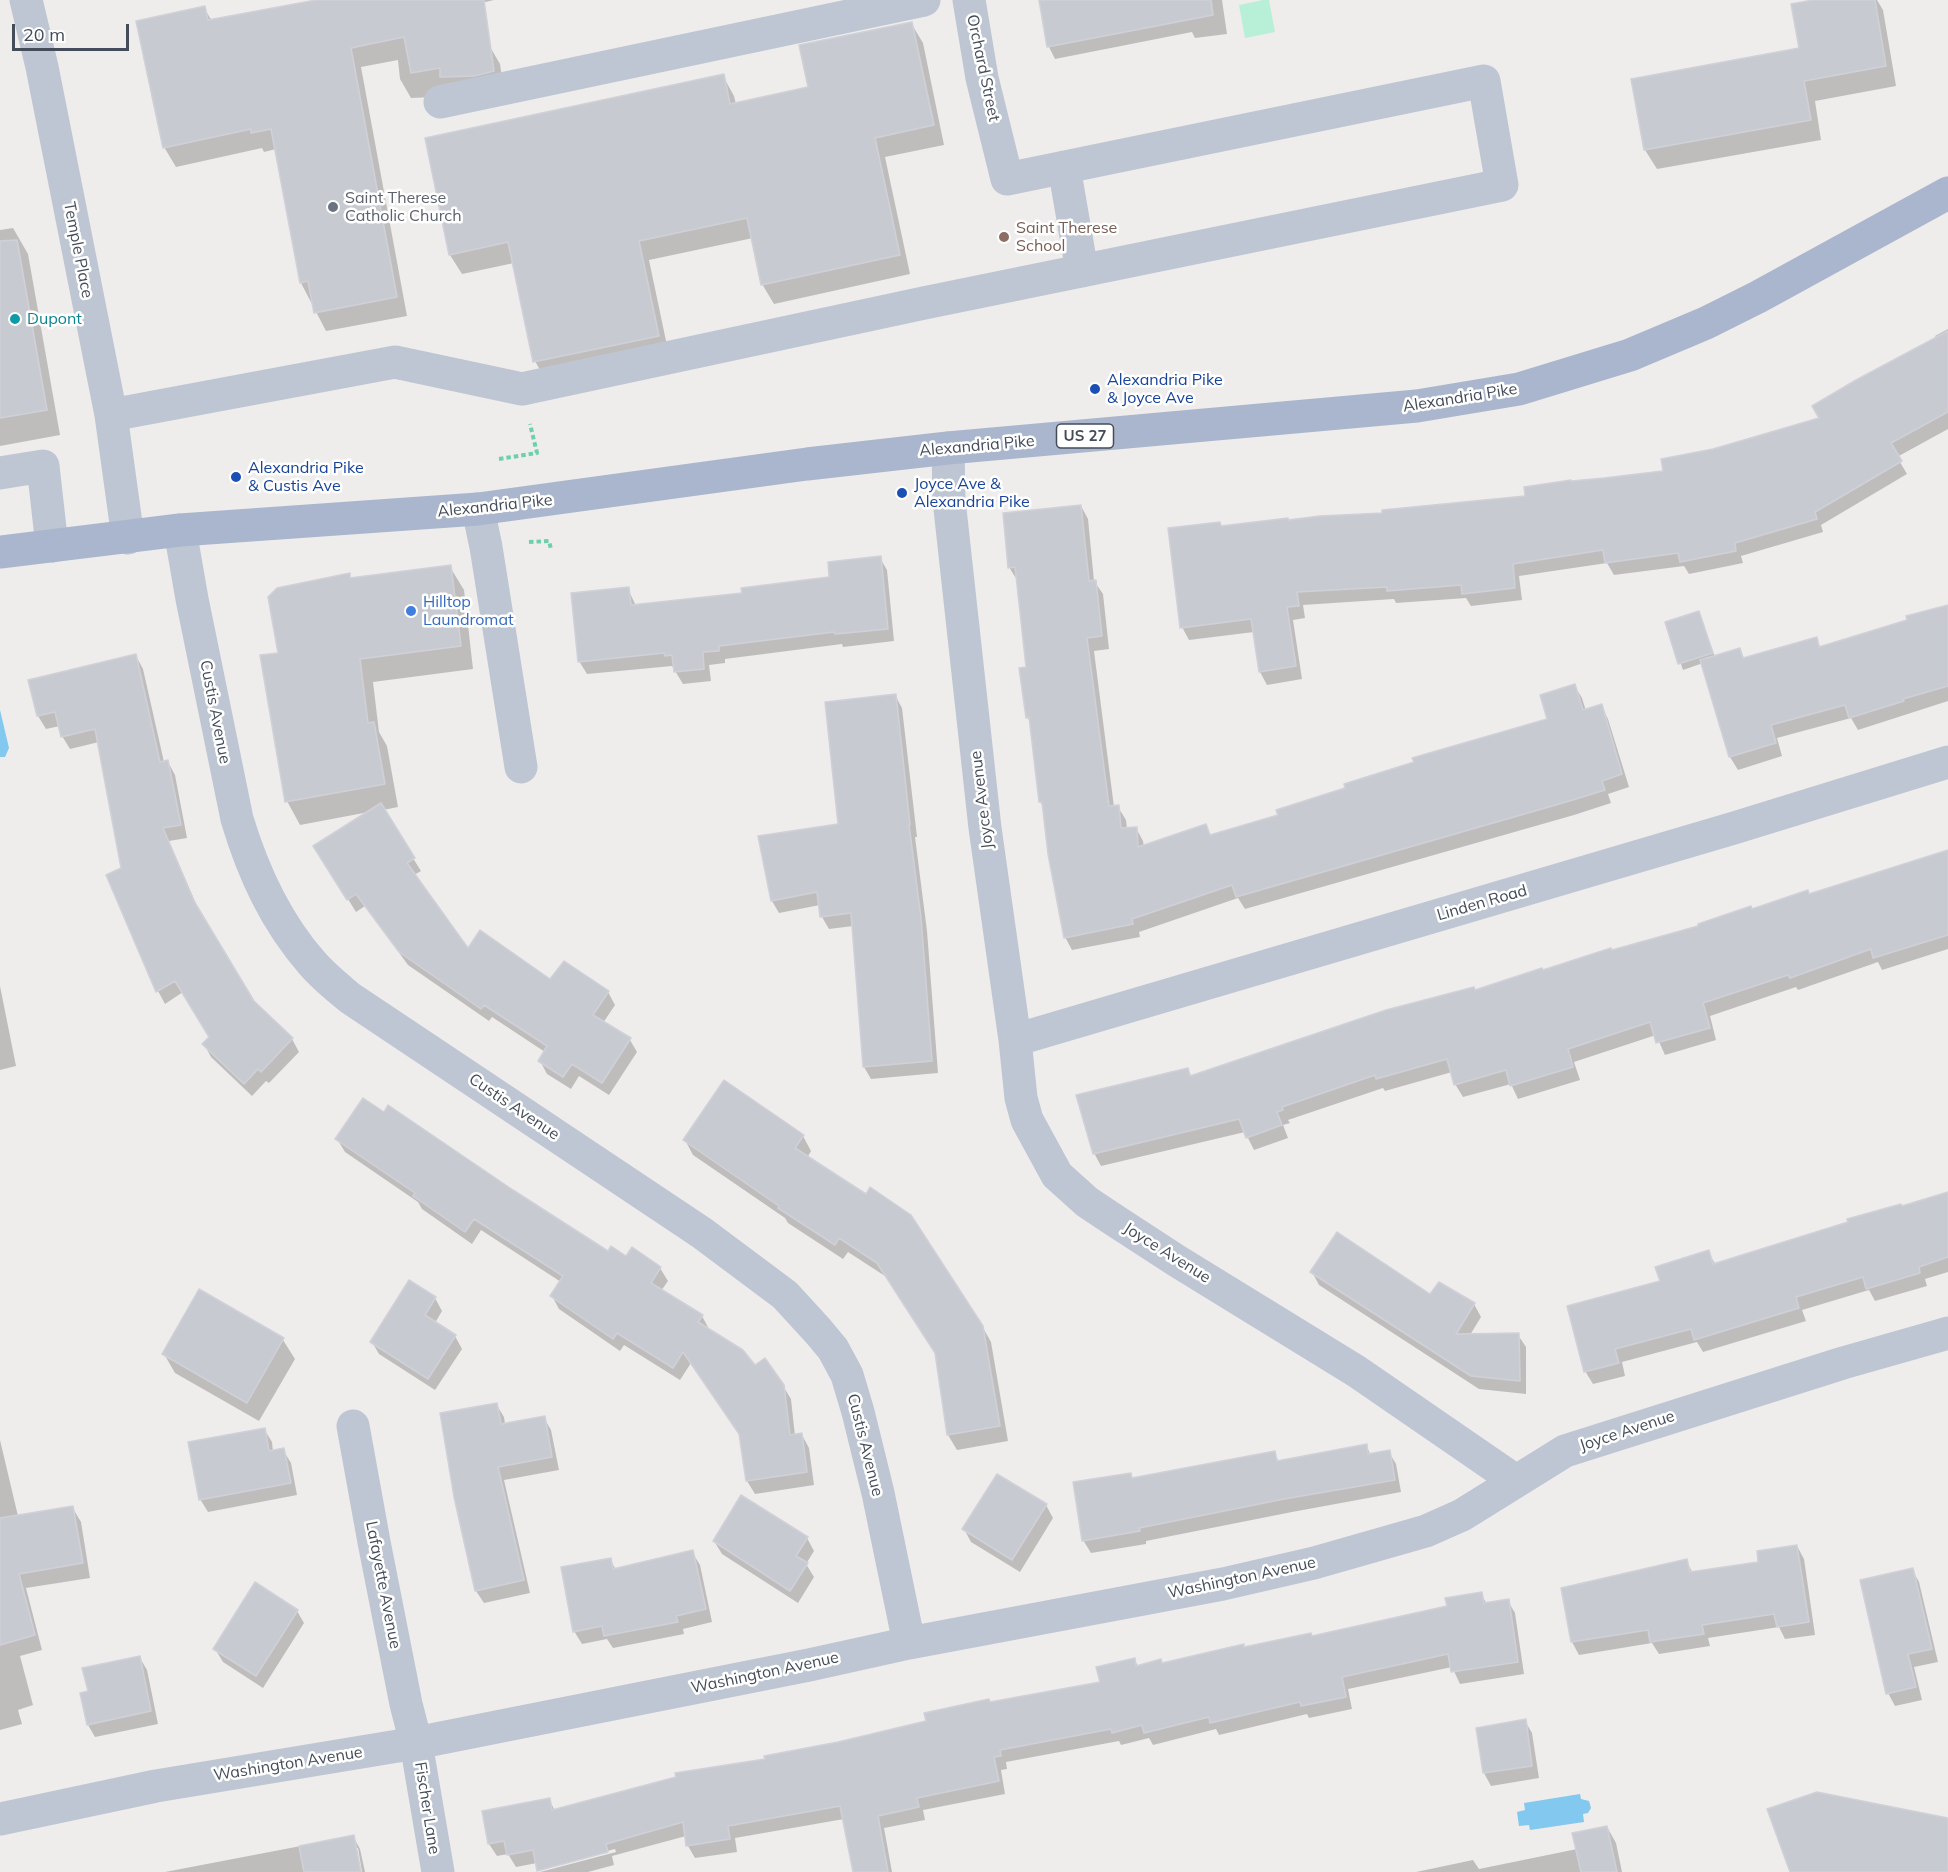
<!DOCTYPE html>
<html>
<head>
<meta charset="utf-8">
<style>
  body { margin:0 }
  #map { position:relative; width:1948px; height:1872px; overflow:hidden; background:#efecec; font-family:Mulish,sans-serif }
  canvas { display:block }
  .scale { position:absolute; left:12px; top:24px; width:117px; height:27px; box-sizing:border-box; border:3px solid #444c5a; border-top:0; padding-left:8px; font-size:18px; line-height:21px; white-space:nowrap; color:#444c5a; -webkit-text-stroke:4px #fff; paint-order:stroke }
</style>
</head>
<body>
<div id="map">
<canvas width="1948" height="1872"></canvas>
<div class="scale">20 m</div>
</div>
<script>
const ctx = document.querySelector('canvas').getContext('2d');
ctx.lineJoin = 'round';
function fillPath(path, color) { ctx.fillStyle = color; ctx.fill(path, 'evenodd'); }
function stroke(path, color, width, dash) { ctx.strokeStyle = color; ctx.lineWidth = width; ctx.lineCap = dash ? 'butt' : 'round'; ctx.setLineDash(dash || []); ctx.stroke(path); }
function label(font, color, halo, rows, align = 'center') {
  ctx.font = font + ' Mulish,sans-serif'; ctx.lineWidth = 5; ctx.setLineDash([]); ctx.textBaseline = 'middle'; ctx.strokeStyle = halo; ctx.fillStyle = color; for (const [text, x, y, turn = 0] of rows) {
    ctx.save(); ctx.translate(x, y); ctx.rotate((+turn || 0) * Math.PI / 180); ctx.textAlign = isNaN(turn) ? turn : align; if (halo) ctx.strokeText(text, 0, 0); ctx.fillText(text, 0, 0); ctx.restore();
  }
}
fillPath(new Path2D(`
  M1263,0H1269L1275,32L1245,38L1239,5Z`), '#b7f0d6');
fillPath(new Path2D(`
  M0,710L9,748L5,757H0Z
  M1580,1794L1581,1799L1589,1801L1591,1808L1588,1813L1583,1814L1584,1822L1530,1830L1529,1825L1519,1826L1517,1812L1525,1810L1524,1803Z`), '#82c8ef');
fillPath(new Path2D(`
  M325,0H494L473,5L489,45L500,64L504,91L485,95L411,98L400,79L398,60L361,67L407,316L326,331L301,283L276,149L264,152L262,148L176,167L164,147L204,8L212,21Z
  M1040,0H1222L1227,34L1195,38L1192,32L1055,59L1049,47Z
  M1822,0H1877L1883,10L1896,86L1815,101L1821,140L1657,169L1645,150L1633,80L1800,49Z
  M911,23L923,43L944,145L885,157L910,274L774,304L762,284L753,238L649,260L669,355L546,381L535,361L514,263L462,274L450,255L723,76L734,96L736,104L809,88Z
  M13,228L28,254L60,435L0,446V230Z
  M1948,329V429L1897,457L1907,474L1821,525L1823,532L1741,556L1743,563L1689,574L1684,566L1614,575L1607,563L1519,576L1522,600L1471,606L1466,598L1396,603L1394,599L1303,605L1305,618L1293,620L1302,679L1267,685L1260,672L1254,632L1189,640L1182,627L1222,528L1384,514L1527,498L1665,473L1713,450L1821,419L1937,339L1935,336Z
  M1081,506L1088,519L1094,581L1103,594L1109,649L1094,651L1114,807H1118L1126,820L1127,829L1136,828L1143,841L1144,847L1205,826L1211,836L1280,816L1549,720L1574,685L1582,698L1586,711L1601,706L1608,719L1629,787L1608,794L1611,803L1574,815L1245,909L1238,898L1139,932L1140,937L1072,950L1065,937L1045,809L1040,802L1032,725L1027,717V668L1017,580L1009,567Z
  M880,558L887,570L894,641L843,647L842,644L725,659V663L709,665L711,681L683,684L672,666L587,674L579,661L628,589L636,606L743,594L831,579Z
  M450,567L464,590L473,669L373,682L379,732L387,746L398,807L383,810L421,871L414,875L468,951L551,981L608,992L615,1005L603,1023L630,1040L637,1052L609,1095L579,1076L571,1089L547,1074L540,1061L545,1052L492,1017L489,1021L408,965L365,906L356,912L323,859L369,812L300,825L287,801L280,655L349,575L351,579Z
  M1948,606V701L1858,730L1851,718L1777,738L1782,756L1738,770L1730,757L1703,663L1683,670L1667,623L1699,612L1715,657L1739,650L1745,659L1816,639L1821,648L1909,621Z
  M136,656L143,669L164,762H168L175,775L187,838L169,841L200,913L253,1002L292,1039L299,1052L269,1083L266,1081L252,1096L211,1057L204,1044L211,1038L183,992L165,1004L158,991L108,875L122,869L99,742L70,749L62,736L60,726L46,729L38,716L30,681Z
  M895,695L902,708L917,837H915L927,931L938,1073L871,1079L864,1067L853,926L829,929L822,917L820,905L779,913L772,901L759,838L839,826Z
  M1948,851V949L1882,970L1878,962L1798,990L1796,987L1710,1016L1716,1040L1665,1055L1656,1035L1574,1062L1580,1080L1518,1099L1511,1084L1463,1097L1455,1084L1452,1072L1385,1091L1383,1088L1288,1120L1290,1123L1283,1125L1288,1138L1254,1150L1245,1132L1101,1166L1094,1153L1188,1070L1192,1077L1475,991L1809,896Z
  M0,986L16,1066L0,1070Z
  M803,1136L811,1151L807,1158L866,1196L982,1326L991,1342L1008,1441L957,1450L948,1435L937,1354L888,1278L848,1252L843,1259L788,1223L785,1218L693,1155L685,1140Z
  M337,1139L512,1192L608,1253L660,1268L668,1281L661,1291L702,1316L709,1329L754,1368L783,1386L791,1399L795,1436L802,1435L809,1448L814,1485L755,1494L747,1481L741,1436L691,1363L680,1380L624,1345L620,1351L559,1309L552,1296L561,1282L481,1230L472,1244L422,1209L418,1202L345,1152Z
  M1948,1194V1272L1925,1279L1927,1286L1875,1301L1869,1290L1802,1310L1806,1321L1703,1352L1697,1342L1622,1362L1625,1376L1593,1384L1585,1371L1662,1282L1708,1252L1716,1265Z
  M1312,1272L1474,1304L1481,1317L1470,1335H1518L1526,1347V1394L1479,1389L1319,1285Z
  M200,1291L283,1340L295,1359L259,1421L175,1373L164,1354Z
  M435,1298L442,1311L435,1323L455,1336L462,1349L435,1390L379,1354L372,1342Z
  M496,1404L504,1417L505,1424L544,1418L551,1430L559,1470L504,1480L530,1593L484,1603L476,1591Z
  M264,1429L272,1442L273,1452L283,1450L291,1463L297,1495L208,1512L200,1499Z
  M0,1440L18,1516L72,1507L81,1522L90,1578L26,1588L42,1650L20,1656L33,1705L18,1710L22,1724L0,1730Z
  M1366,1446L1371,1455L1389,1452L1396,1464L1401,1492L1292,1512L1146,1541V1544L1091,1553L1083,1540L1130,1475L1133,1480L1274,1453L1279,1462Z
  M1046,1505L1053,1518L1020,1572L971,1542L964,1529Z
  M807,1538L814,1551L806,1564L814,1577L798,1603L722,1554L714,1541Z
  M1797,1546L1804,1559L1815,1635L1785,1639L1779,1627L1708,1638L1710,1646L1659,1654L1652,1643L1579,1655L1572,1642L1563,1589L1686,1561L1693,1573L1760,1563Z
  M692,1552L700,1565L712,1622L683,1629L684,1634L613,1648L607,1639L582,1644L574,1631L610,1559L616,1570Z
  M1912,1569L1919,1582L1938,1662L1914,1667L1922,1700L1895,1706L1888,1693Z
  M1481,1594L1487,1604L1508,1601L1515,1613L1524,1674L1460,1684L1452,1667L1348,1689L1352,1709L1309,1718L1307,1714L1219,1735L1216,1729L1153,1745L1149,1738L1121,1745L1119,1741L1006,1762L1007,1769L1001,1770L1005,1794L923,1810L925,1820L884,1828L892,1872H854L844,1819L735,1838L737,1852L695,1858L688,1846L686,1836L612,1856L614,1865L588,1872H540L616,1852L615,1849L540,1869L539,1872L537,1863L516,1867L508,1854L497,1856L489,1844L549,1799L555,1811L927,1722L990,1703L1102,1683L1134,1659L1138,1666L1163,1665L1244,1648L1312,1637L1449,1608Z
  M297,1611L304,1623L263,1688L223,1662L215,1649Z
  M140,1658L147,1670L158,1724L95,1737L88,1725L89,1692Z
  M1525,1721L1532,1733L1539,1778L1491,1786L1484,1773Z
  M1607,1827L1616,1843L1622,1872H1416L1473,1860L1479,1869L1577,1849Z
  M353,1836L360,1849L365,1872H362L358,1848H355L359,1872H165Z`), '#0003');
const building = new Path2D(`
  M316,0H484L494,71L474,76L440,77V68L411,73L404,37L351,48L397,297L314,313L308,281L300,283L271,129L251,133V129L163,148L136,21L205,6L208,20Z
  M1039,0H1211L1213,15L1047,47Z
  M1813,0H1875L1886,66L1804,81L1811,120L1644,150L1631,79L1799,48L1791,4Z
  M912,22L934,125L875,138L900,255L761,285L747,218L639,241L659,336L533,362L508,242L449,255L425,138L724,74L730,104L808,87L799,45Z
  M17,240L47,410L0,418V241Z
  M1948,331V412L1891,443L1902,461L1815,512L1817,519L1735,543L1736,551L1680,562L1678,553L1605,563L1603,550L1513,564L1515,588L1462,594L1461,585L1387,591V587L1297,592L1299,606L1287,607L1296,666L1259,672L1251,619L1180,628L1168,528L1220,522L1221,526L1288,518V520L1320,516L1382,513V510L1525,496L1524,487L1571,480L1572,481L1604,478L1663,471L1661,459L1713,449L1819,418L1812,406L1856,380Z
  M1081,505L1089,581L1096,580L1102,636L1087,638L1109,806L1119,805L1121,828L1137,827L1138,847L1206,824L1210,835L1278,815L1276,810L1345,788L1344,784L1414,762L1412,758L1547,719L1540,695L1575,684L1583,710L1602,704L1622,774L1602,781L1605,790L1566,802L1236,897L1232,885L1132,919L1133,924L1064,938L1048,854L1042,802H1039L1029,717L1026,718L1019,668L1026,667L1015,567L1008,568L1003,513Z
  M881,556L888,629L835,634L834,632L719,646V651L703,652L704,669L674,672L672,655L665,656L664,653L578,662L571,593L629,587L631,605L742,593L741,588L829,577L828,562Z
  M451,565L461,646L360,659L368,723L374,722L385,784L285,802L260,655L278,653L268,597L277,588L350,573V578Z
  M1948,605V686L1903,699L1904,701L1849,718L1845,705L1771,725L1776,743L1729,757L1700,660L1740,648L1743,658L1817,637L1819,647L1907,620L1906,616Z
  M1699,611L1713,653L1678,664L1665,622Z
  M136,654L160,762L168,760L181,825L163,828L194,901L254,1001L293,1038L261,1072L258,1069L244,1084L202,1044L209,1037L175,981L156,992L106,875L121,868L95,729L61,737L55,712L37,716L28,680Z
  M896,694L910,825H909L921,918L932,1061L863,1067L851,913L820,917L817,892L771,901L758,836L838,824L825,702Z
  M381,803L415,858L407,863L468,948L480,930L550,979L564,961L609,991L593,1015L631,1038L602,1083L572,1064L563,1077L538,1061L547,1046L484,1005L481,1009L399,952L356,894L347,900L313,846Z
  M1948,850V935L1873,958L1871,949L1790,978L1788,975L1703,1003L1710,1028L1656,1043L1650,1022L1568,1049L1573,1067L1510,1086L1506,1070L1454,1085L1447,1059L1376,1079L1375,1075L1282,1107L1283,1110L1277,1112L1282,1125L1246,1138L1239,1119L1093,1154L1076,1095L1188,1068L1190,1076L1386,1010L1474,987L1475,990L1542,968L1543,970L1611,948L1612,950L1698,926V924L1751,906L1752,909L1808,890L1809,894Z
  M724,1080L804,1135L795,1148L866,1194L870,1187L911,1215L983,1326L1000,1426L947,1435L935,1353L877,1263L839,1238L835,1245L778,1208L779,1206L683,1140Z
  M363,1098L384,1112L388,1105L513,1190L608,1251L611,1246L626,1256L632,1247L661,1267L651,1283L703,1315L698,1322L743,1350L755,1365L765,1358L784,1385L790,1435L802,1433L807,1472L746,1481L739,1434L683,1352L673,1368L617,1333L613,1339L550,1296L563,1276L474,1219L465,1232L413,1196L415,1193L335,1139Z
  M1948,1192V1257L1919,1267L1920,1273L1866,1289L1863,1277L1796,1297L1799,1308L1694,1340L1691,1329L1615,1349L1619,1363L1584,1372L1567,1306L1660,1281L1655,1267L1709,1250L1713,1264L1848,1222L1847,1219L1901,1204L1902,1206Z
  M1337,1232L1430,1294L1439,1282L1475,1303L1456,1334L1519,1333L1520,1381L1471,1376L1310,1272Z
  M409,1280L436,1297L425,1315L456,1335L428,1379L370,1342Z
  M199,1289L284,1338L247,1403L162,1354Z
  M497,1403L501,1424L545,1416L552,1457L498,1467L524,1580L475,1591L454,1497L440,1413Z
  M265,1428L269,1451L284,1448L291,1483L199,1500L188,1442Z
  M1367,1444L1368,1454L1390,1450L1395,1480L1284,1499L1139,1528L1140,1531L1082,1541L1073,1482L1131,1473L1132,1478L1275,1451L1277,1461Z
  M997,1474L1047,1504L1012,1560L962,1529Z
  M741,1495L808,1537L796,1556L808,1563L790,1591L713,1541Z
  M73,1506L83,1563L19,1574L35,1635L0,1645V1518Z
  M1797,1545L1809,1622L1777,1627L1774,1614L1702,1625L1704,1634L1650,1642L1648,1630L1571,1642L1561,1588L1687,1559L1690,1572L1758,1562L1757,1551Z
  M693,1550L706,1609L676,1616L678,1622L604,1636L602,1626L573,1632L561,1567L611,1558L613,1569Z
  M1913,1568L1932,1649L1908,1654L1916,1687L1886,1694L1860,1580Z
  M255,1582L298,1610L256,1676L213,1649Z
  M1482,1592L1484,1603L1509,1599L1518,1662L1451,1672L1448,1654L1342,1677L1346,1697L1301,1706L1300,1702L1210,1723L1209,1717L1144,1733L1142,1725L1112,1733L1111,1729L1000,1750L1001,1756L994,1757L999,1781L917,1798L919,1807L878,1816L888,1872H853L840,1806L728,1826L730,1839L686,1846L683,1822L606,1844L608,1852L537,1871L533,1850L507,1855L504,1841L488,1844L482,1811L550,1798L552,1810L676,1777L675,1773L765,1759L764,1756L838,1742L926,1721L924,1713L989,1699L990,1702L1100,1682L1096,1667L1135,1658L1136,1666L1161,1659L1162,1663L1244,1644V1647L1311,1633L1312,1636L1447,1606L1445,1598Z
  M140,1656L151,1711L87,1725L80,1693L88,1691L82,1668Z
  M1526,1719L1532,1766L1483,1773L1476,1728Z
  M1817,1792L1948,1818V1872H1790L1767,1809Z
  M1607,1826L1617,1872H1581L1572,1833Z
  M354,1835L361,1872H304L299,1846Z`);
fillPath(building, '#c8cad2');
stroke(building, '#d0d1d8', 1.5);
stroke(new Path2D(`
  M499,459L537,453L530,424
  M529,542L549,541L551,549`), '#6ecfae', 4, [4.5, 3]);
stroke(new Path2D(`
  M26,0L42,67L111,415L128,538
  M440,102L924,0
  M1064,167L1082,271
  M111,415L395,362L522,389L924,303L1502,185L1484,81L1007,179L982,78L969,0
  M948,448L949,500L985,828L1015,1040L1021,1098L1027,1120L1057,1175L1087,1202L1114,1220L1177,1261L1356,1371L1516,1481
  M0,473L43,466L52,546
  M478,509L486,547L521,767
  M180,530L192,599L237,819C253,872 275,921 312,963C323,976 337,987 350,998L702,1233L785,1295L818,1331L833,1349L847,1375L858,1412L878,1493L909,1643
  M1015,1040L1734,828L1948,762
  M353,1426L374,1542L406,1704L416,1743L438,1872
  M0,1819L156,1786L416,1743L809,1665L909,1643L1223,1584L1314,1563L1426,1531L1462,1515L1565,1451L1843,1363L1948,1333`), '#bec6d3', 33);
stroke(new Path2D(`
  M0,552L180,530L478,509L807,464L948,448L1417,406L1519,389L1630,355L1706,323L1758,297L1948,193`), '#aab6cd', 33);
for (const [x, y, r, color] of [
  [333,207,6,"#6b7280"],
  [1004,237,6,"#8d6e63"],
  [15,319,6,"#0f9aa8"],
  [1095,389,6,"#1a4fb4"],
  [236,477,6,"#1a4fb4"],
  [902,493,6,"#1a4fb4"],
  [411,611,6,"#3f7fe0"]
]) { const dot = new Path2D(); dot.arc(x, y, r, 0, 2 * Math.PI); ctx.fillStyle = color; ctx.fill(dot); stroke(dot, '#fff', 2); }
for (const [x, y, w] of [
  [1085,436,57]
]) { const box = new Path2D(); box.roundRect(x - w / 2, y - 12, w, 24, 4.5); ctx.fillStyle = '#fff'; ctx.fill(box); stroke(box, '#444c5a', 1.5); }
label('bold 15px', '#444c5a', null, [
  ["US 27",1085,436]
]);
label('16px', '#444c5a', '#fff', [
  ["Orchard Street",983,68,78],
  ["Temple Place",78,250,79],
  ["Alexandria Pike",1460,398,-9],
  ["Alexandria Pike",977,446,-5],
  ["Alexandria Pike",495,506,-6],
  ["Custis Avenue",215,712,79],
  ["Joyce Avenue",982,800,-97],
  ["Linden Road",1482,903,-16],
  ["Custis Avenue",514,1107,34],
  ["Joyce Avenue",1167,1253,32],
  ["Joyce Avenue",1627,1431,-18],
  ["Custis Avenue",865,1445,76],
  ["Washington Avenue",1242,1578,-12],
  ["Lafayette Avenue",383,1585,79],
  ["Washington Avenue",765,1673,-12],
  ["Washington Avenue",288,1764,-9],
  ["Fischer Lane",427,1808,81]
]);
label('16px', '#5b616d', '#fff', [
  ["Saint Therese",345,198],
  ["Catholic Church",345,216]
], 'left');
label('16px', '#785e54', '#fff', [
  ["Saint Therese",1016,228],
  ["School",1016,246]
], 'left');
label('16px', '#0d838f', '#fff', [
  ["Dupont",27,319]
], 'left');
label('16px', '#164399', '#fff', [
  ["Alexandria Pike",1107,380],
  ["& Joyce Ave",1107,398],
  ["Alexandria Pike",248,468],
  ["& Custis Ave",248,486],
  ["Joyce Ave &",914,484],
  ["Alexandria Pike",914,502]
], 'left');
label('16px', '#366cbe', '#fff', [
  ["Hilltop",423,602],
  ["Laundromat",423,620]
], 'left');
</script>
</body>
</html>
